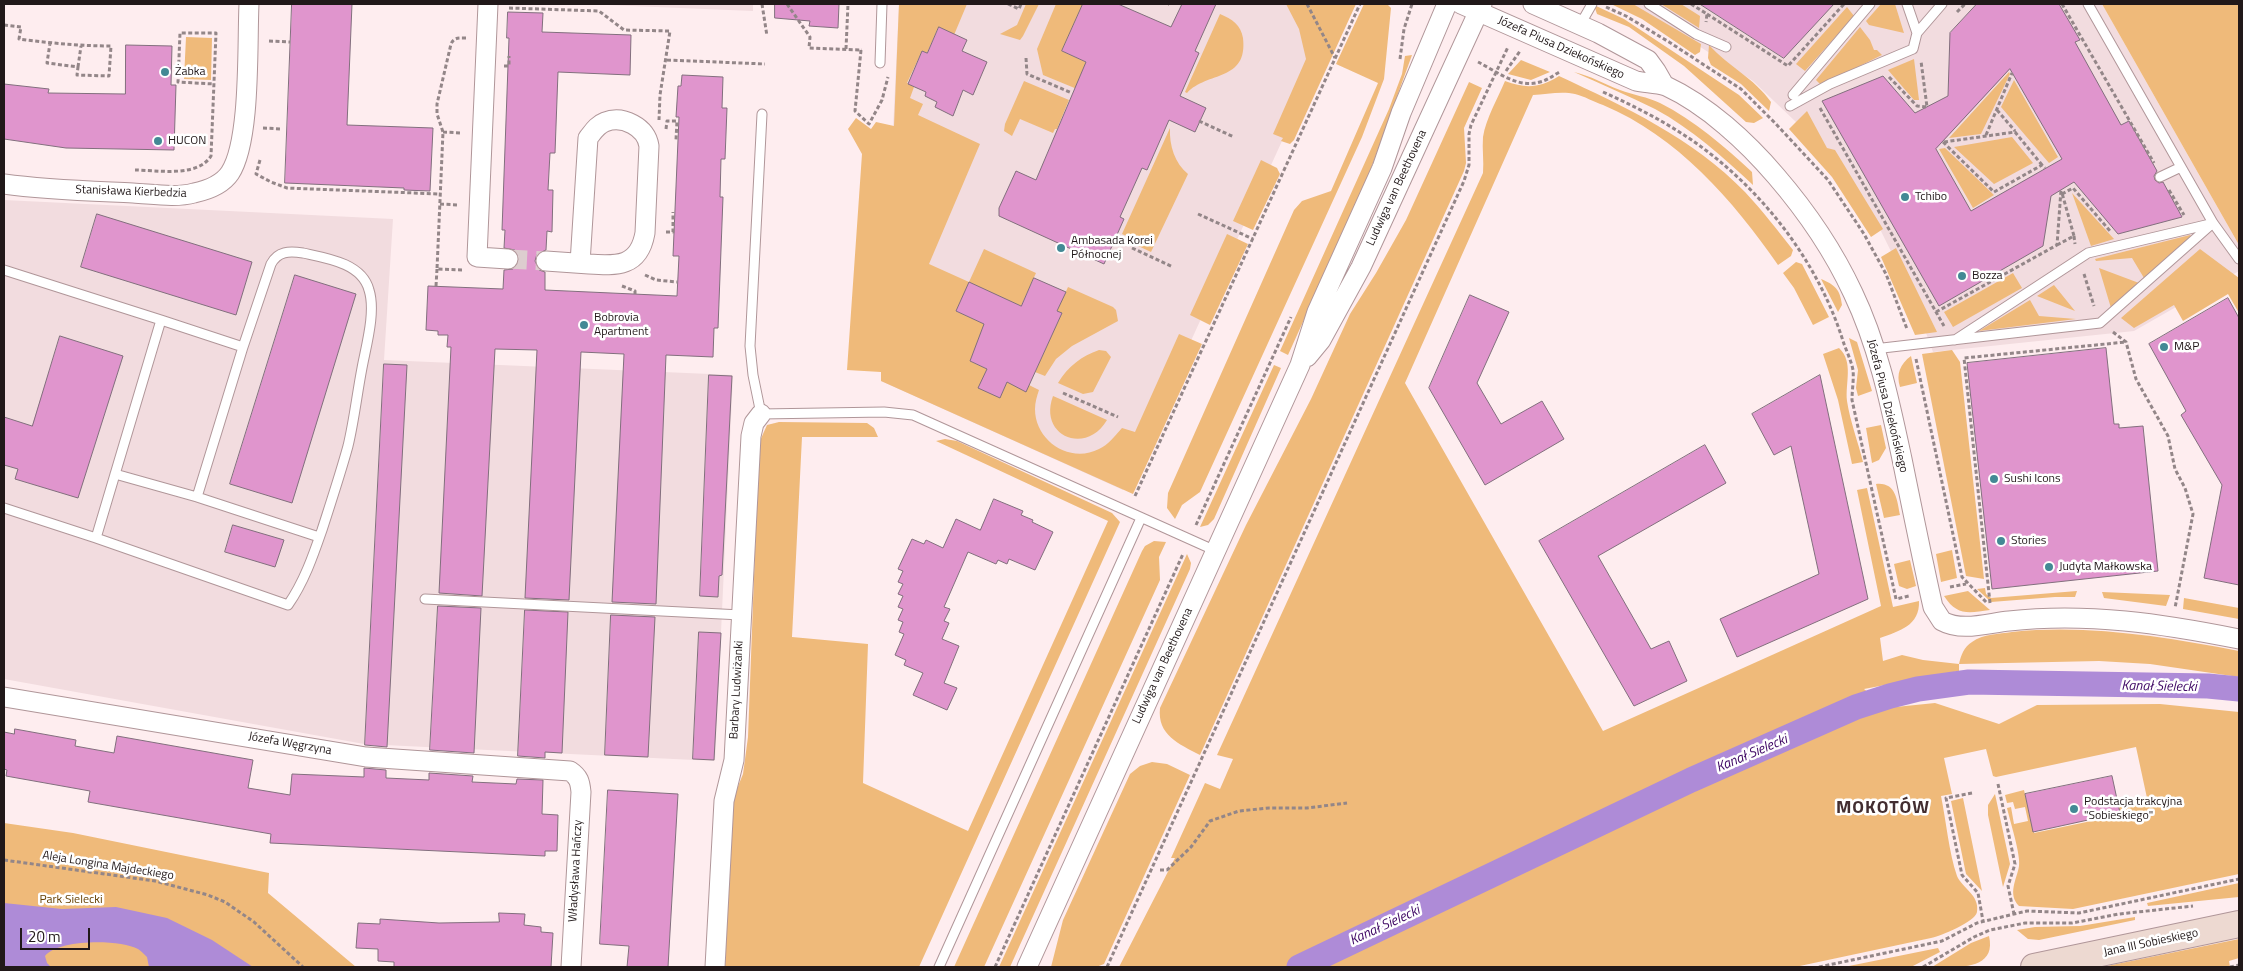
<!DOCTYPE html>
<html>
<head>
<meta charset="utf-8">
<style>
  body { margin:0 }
  #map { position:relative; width:2243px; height:971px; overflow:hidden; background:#feedef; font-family:"Titillium Web",sans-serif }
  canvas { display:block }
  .frame { position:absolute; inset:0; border:5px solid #211819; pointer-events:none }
  .scale { position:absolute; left:20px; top:928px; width:70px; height:22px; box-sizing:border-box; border:2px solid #211819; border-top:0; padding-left:6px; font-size:15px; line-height:18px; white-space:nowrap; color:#211819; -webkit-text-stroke:4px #fff; paint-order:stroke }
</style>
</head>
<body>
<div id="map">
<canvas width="2243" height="971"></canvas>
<div class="frame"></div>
<div class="scale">20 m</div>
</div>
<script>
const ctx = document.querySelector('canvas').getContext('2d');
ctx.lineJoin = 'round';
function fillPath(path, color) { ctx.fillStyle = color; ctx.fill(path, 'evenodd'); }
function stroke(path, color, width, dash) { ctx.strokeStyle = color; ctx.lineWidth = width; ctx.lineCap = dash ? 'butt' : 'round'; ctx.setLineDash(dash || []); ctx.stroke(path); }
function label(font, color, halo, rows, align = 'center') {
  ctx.font = font + ' "Titillium Web",sans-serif'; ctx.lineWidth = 5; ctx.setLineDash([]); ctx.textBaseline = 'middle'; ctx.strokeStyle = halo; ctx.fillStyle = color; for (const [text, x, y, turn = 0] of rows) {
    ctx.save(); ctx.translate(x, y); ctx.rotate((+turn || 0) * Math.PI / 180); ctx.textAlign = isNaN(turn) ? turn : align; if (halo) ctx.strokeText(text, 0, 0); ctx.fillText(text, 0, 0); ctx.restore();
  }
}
fillPath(new Path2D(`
  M583,4H753V11Z
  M899,4H1299L1318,62L1123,490L881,381Z
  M1625,4H2102L2239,245V271L2134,331L1933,352L1911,292L1879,227L1796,122L1753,81L1654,17Z
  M4,200L393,219L384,360L733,375L715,761L364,744L4,679Z`), '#f2dcdf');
fillPath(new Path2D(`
  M899,4H967L954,35L938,28L927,53L922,51L907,83L914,87L910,98L923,104L918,115L980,144L929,264L969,282L984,249L1036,273L1021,306L969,283L956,311L991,327L977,346L970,361L987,369L979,388L1000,397L1009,378L1026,391L1029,385L1039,390C1037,396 1035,402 1035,409C1035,441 1070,464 1099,449C1108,445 1115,436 1122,428L1135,432L1179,334L1202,344L1133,494L881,381V372L847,370L862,154L848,129L856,118L871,129L876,122L894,126Z
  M1026,4H1039L1023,36L1020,40L1000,34L1017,25Z
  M1056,4H1083L1062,51L1105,71L1094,96L1043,75L1037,49Z
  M1286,4H1356L1294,140L1290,144L1281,141L1283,138L1273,134L1306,59L1299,29Z
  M1364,4H1387L1391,8L1384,79L1362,137L1200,492L1182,505L1175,519L1167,508L1168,493L1294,210L1302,201L1331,191L1378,83L1336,64Z
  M1611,4H1633L1701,44L1700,52L1695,55L1642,19Z
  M1661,4H1681L1700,16L1699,28Z
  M1881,4H1895L1904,33L1869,25L1866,21Z
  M2102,4H2239V245Z
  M1594,5L1624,19L1739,95L1763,118L1754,123L1746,122L1684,66L1629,27L1597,14Z
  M1847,7L1854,16L1805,71L1796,64Z
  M1220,14C1232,19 1241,25 1243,38C1248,82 1207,71 1187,93L1185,92Z
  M1860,27L1870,40L1874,50H1877L1882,55L1821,85L1816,80Z
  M186,37L212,38L211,80L184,79Z
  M1709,45C1728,66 1754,78 1771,102L1769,111L1741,84L1711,65L1708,58Z
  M1412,55L1365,185L1288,355L1280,351L1389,109L1402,74L1405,56Z
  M1914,59L1919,100H1914L1888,70Z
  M1521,60L1550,72L1531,80L1508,74Z
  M1574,72C1591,76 1604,84 1620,90C1633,95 1648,97 1660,103C1694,120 1725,147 1752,172L1753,185C1723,157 1692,129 1655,109C1629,96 1601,84 1574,72Z
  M2009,72L2010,74L1981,134L1949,138Z
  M1559,76C1625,107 1693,138 1745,192C1762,210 1778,231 1793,250L1791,256L1778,265C1733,200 1677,136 1603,105C1594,102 1584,96 1575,94C1563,91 1546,94 1533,95L1405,383L1603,731L1881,606L1857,490L1867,488L1893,607L1919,601C1920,626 1899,631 1880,638L1883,661L1902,655L1923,660L1959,664C1961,655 1964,647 1972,642C1983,634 1999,634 2012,632C2088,624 2165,637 2239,651V677L2150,664L2099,661L1959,664V671L1864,689L1886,708L1935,703L1999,724L2037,705L2160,704L2239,712V874L2073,909L2019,906C2007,894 2017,879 2019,866C2021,855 2010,821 2007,808L2011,807L2014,824L2028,821L2025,807L2015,809L2013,802L2007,803L2005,795L2024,790L2034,833L2120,815L2118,805L2147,798L2136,747L1996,777L1993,776L1986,749L1944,758L1952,794L1941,796C1946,820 1949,853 1957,876C1962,888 1980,895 1977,912C1975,922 1941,936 1931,938L1795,967H1119L1175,858H1171L1205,783L1220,789L1233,759L1217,755L1483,173C1484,161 1482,149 1483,137C1486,118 1498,98 1505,81C1526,89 1540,88 1559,76Z
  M2014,80L2058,157L2049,163L2001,107Z
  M1024,81L1069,100L1057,129H1055L1053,133L1020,119L1012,136L1004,131L1005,124Z
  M1469,82L1482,88L1464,128L1466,163L1464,171L1200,755C1179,744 1157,735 1160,708L1246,525L1311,399L1350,314L1376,273L1406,220Z
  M1807,111L1827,148L1835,150L1883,229L1871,237L1832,177L1789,129Z
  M1170,128C1169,145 1175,164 1188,174L1151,252L1134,244L1135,240L1122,234Z
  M2012,137L2033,163L1994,184L1954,147Z
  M1945,148L1994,195L1973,208L1939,149Z
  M1261,160L1277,168L1280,174L1253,230L1233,221Z
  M2072,193L2114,239L2091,246Z
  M1227,234L1248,244L1210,325L1190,315Z
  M2190,235L2191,236L2144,278L2132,258L2096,261L2095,259Z
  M1896,248L1937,332L1915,335L1881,257Z
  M2200,249L2239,278V313L2228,294L2183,321L2174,305L2134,328L2121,318Z
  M1796,262L1802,264L1829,317L1813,325L1794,288L1783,273Z
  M2099,268L2139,283L2111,308Z
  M2013,273L2022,288L1953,327L1944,312Z
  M1821,279C1835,285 1840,289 1842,305L1838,312Z
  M2054,285L2075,311L2037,296Z
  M1068,287L1113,307L1116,310L1118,321L1072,346L1056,359L1045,376L1035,372L1062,313L1057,311Z
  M2030,300L2039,316L2076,319L1979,331Z
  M1849,338L1857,342L1872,391L1858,396L1856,388L1858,370Z
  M1839,348C1854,362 1845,383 1847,401C1850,421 1858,442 1863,462L1852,464L1838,400L1823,354Z
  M1099,350L1106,351L1111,357L1093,392L1083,394L1058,383C1068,366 1082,356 1099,350Z
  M1952,350L1960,362L1984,579L1966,576L1922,354Z
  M1911,356L1917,383L1900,387C1896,374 1900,364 1911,356Z
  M1274,365L1281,368L1214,519L1208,525L1200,527Z
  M1053,396L1060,399L1107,420C1086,456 1038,436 1053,396Z
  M779,422L867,423L874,428L878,437H802L792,637L868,644L863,783L968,831L1108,521L936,441L945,439L957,441L1112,513L1120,522L919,967H725L730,806L743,774L748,737L759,443L767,425Z
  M1881,425L1886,448L1879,460L1872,463L1866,428Z
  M1876,484C1896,482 1897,500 1900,515L1884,518Z
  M1154,541L1166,542L1159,557L1160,580L984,967H954L1142,551L1145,546Z
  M1952,550L1957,578L1941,582L1936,554Z
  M1187,554L1191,563L1190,569L1010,967H999Z
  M1910,560L1916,586L1907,589L1899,586L1894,564Z
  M1985,588L1986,594L1991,598L2077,591L2075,597H2055L1991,602L1977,589Z
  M1968,591L1990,610C1968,613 1957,616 1944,596Z
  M2102,592L2170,595L2166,606L2104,598Z
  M2184,598L2239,608V619L2183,609Z
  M1152,762L1167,764L1190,775L1104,964L1096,967H1051L1063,920L1130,774L1140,766Z
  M1995,794L2010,864L2003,887L1988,815V805Z
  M1963,798L1982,891L1966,874L1951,801Z
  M4,823L73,833L269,873L268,893L356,967H4Z
  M2239,883V897L2148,906L2147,903Z
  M2135,917V920L2039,940L2028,939L2017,930L2035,927L2080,926Z
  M1989,936C1997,971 1957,967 1932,967L1971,943Z
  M2239,939V958L2229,961L2230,967H2102Z
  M1938,948L1940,952L1911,967H1844Z`), '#efba7a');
fillPath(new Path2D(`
  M4,903L62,909L116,907L167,918L212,940L253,967H149L147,957C145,955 141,951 138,949C120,939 58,939 45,956L47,963L51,967H4Z`), '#ae8bd7');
stroke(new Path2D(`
  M1299,967L1691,780L1856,707L1890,696L1918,689L1969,682L2208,686L2239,689`), '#ae8bd7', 25);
const building = new Path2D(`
  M292,4H352L347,125L433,128L430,191L404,190V188L285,183Z
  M775,4H839L838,28L809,26L810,21L775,18Z
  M1083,4H1118L1171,27L1182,4H1216L1195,51L1199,53L1180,96L1206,108L1195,132L1169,120L1147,170L1142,168L1120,217L1124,219L1104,264L999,216V208L1016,171L1036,180L1086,62L1062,51Z
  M1700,4H1834L1784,58Z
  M1977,4H2059L2080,40L2075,42L2121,125L2129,121L2157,171L2154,176L2155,180L2159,183L2163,182L2182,217L2118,234L2074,182L2051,196L2043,246L1939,306L1822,101L1883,76L1915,113L1948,96L1950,33ZM2010,69L2062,159L1971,211L1936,149Z
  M508,12L543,13L542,32L631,35L630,75L558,72L555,153H550L548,190H553L552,232L547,231L546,250L537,254L535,261L539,270L545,272V290L677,296L679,256H673L679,117H676L678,86H681L682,75L723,77L722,108H727L725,159H721L720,197H723L718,328H714L713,357L666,355L656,604L612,602L624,354L581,352L569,600L525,598L537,350L495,349L482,596L439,593L451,347H447L448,335H438V331L426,330L428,286L503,289L504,270L513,269L519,260L515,250L504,248L505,230H502L509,38H507Z
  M939,27L967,40L962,51L987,62L973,95L963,90L953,116L935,107L937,102L925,96L926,92L908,84L922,51L927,53Z
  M126,45L172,46L171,85H176L174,150L66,148L4,139V84L49,89L48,93L125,94Z
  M97,214L252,262L236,315L81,267Z
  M295,275L356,294L292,503L230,484Z
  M1034,278L1066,292L1057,311L1062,313L1026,392L1007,382L1000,398L978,388L987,369L970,361L984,324L956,311L969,282L1021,306Z
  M1470,295L1509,312L1477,383L1501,424L1542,401L1564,439L1485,485L1429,388Z
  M2228,298L2239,318V585L2204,578L2222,485L2181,415L2186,411L2149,344Z
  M60,336L123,356L78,498L15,479L18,469L4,465V417L32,426Z
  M2106,348L2114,424H2119V428L2143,426L2158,571L1992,589L1967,363Z
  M384,364L407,365L387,747L365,745Z
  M709,375L732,376L722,575L719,576L718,597L700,596Z
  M1820,375L1868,599L1737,657L1720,619L1819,574L1791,446L1774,455L1752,414Z
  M1705,445L1726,483L1598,556L1651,649L1669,641L1687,681L1634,706L1539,541Z
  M994,499L1023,511L1021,515L1033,520L1032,522L1053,532L1035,570L1009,559L1007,564L998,560L996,564L968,552L944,607L950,609L944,621L949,623L942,639L959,646L944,683L957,688L947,710L913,695L923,673L904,665L906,660L895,655L904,634L899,632L903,622L898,620L903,609L898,607L903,596L898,594L903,584L898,582L903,571L898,569L912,539L924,544L926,540L943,548L956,519L980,530Z
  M233,525L284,540L275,567L225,552Z
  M438,606L481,608L474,753L430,750Z
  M525,610L568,612L562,753L545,752V758L518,756Z
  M611,615L655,617L648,757L605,755Z
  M699,632L721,633L714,760L693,759Z
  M15,729L76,740L75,746L114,753L117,736L253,760L248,788L290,795L292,774L364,777V768L386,770V778L429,780V773L473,776L472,782L516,784L517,779L543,780L542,814L558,815L557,851H545V856L270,843L271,834L88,802L90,791L6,776L7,770L4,769V732L14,734Z
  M2112,776L2120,813L2033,832L2025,794Z
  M608,790L678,794L668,967H627L629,946L600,944Z
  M499,913L525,914L524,925L541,927V932L553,933L551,967H394V962L378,961V949L356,948L358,923L380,924V919L439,923L499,922Z`);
fillPath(building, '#e095cd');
stroke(building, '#826f7d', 1);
stroke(new Path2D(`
  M508,259L546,261`), '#ddcdcf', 19, [19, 9]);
const lane = new Path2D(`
  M1649,4L1696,34L1726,47
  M1907,4L1917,33
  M2088,4L2213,223L2239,259
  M1580,25L1592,4
  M880,63L882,4
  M1793,95L1870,4
  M1790,106L1830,84L1913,49L1917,33L1942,4
  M762,114L750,346L753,375L761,414L884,412L913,415L1216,551
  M2160,177L2181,167
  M4,270L161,320L96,538L4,508
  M1955,340L2088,253L2210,224
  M1874,349L2100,323L2213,223
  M115,474L197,497L319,537
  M197,497L243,347
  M96,538L288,605C304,582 313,556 322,530C331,502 340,475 348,446C354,421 357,394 362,368C366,346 376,312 369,290C362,263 326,258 303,253C289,251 278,251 271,264L243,347L161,320
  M425,599L741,615
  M939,967L1141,518`);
const street = new Path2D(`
  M488,4L477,257L508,259
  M1461,4L1636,81C1645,83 1657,83 1666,86C1707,105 1747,142 1776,176C1807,212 1833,250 1853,293C1878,345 1890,403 1902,459C1912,508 1922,558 1933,607L1942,621C1962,632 1988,623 2009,621C2087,612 2164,624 2239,639
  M1533,4L1598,33L1648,60L1656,71L1664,85
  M4,184C47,190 90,191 133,193C152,194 176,198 194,193C208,190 222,185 230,173C251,141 247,45 249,4
  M546,261C560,262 575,263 589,264C617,266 639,267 645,233L649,146C646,127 623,115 605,122C597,125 593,132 588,138L580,263
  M1307,357L1321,340L1361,267L1482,4
  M4,697L366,757L570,771C579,777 580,782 581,792L571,967
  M715,967L724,801L734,760L751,436L754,423L761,414
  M1027,967L1300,365L1317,312L1382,168L1401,113L1447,4`);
const secondary = new Path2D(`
  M2034,967L2239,924`);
stroke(lane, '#b09699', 11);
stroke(street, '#b09699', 21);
stroke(secondary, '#b09699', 28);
stroke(new Path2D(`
  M762,4L767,36
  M787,4L810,37L809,48L862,50
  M1008,4L1019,9L1021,4
  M1168,4H1169
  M1307,4L1335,58
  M1691,4L1707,14L1706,22
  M2062,4L2154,163
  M1606,7L1626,16L1669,42L1741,89L1776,124L1828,180L1864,234L1886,274L1907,329
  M509,8L599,11L624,30L670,31L660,95L659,120
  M1957,12L1965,4
  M1707,14L1788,66L1844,4
  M4,25L21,27L19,39C50,43 80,46 111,46L109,76L77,75L78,67L47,63L50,43
  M269,41L290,42
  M846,49L848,4
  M861,50L855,111L869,124L882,100L888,77
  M1026,58L1027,74L1072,93
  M1400,59L1404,29L1412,4
  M667,60L765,64
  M1478,62C1496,71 1518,89 1540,82C1548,80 1554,75 1561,71
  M504,66H509V56
  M78,67L81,46
  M1506,71L1520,51
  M1889,77L1917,106L1927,107L1921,61
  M1603,92C1634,106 1664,121 1693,141C1761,188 1818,261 1843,341C1846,350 1851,360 1853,370C1854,379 1852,390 1852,400L1896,599L1909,596
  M1820,108L1944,326
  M1997,110L2015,131
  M1199,121L1234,137
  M263,128L282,129
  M666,129L667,121H677L676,140
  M443,132L462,133
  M1986,135L2012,73
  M1943,142L1994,192L2042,165L2045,168
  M1944,142L2015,132L2042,165
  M260,160L256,174L271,182L287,188L440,194
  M135,170C157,170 197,178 211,156L216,33H180L178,82L214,84
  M2169,190L2184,215
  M2062,194L2073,188L2110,231
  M440,204L459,205
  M1198,214L1253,239
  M666,232H673V212
  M2074,236L2075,244
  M2057,245L2074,236L2062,193
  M1132,248L1173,267
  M462,270L437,269L443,132L437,114V104L451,44C454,37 459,38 466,38
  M2084,274L2094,306
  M645,275L656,280L677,282
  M436,286L437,269
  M622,286L635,291V294
  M1936,312L2057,245L2061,190
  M2113,332L2126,342L2136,379L2168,436L2175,469L2185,488L2193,514L2175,608
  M1916,359L1962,577L1987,603
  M1063,393L1118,417
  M1135,496L1360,4
  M1196,525L1291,317
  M1950,587L1966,584
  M1990,603L1964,358L2126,342
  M1998,784L2015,864L2008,886L2014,914
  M1972,793L1946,798L1962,875L1978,893L1983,921
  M4,860L155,881L208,895L225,902L254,922L303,967
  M1160,870H1167L1191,847L1210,821L1239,811L1269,808H1307L1347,803
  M995,967L1183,554
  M1107,967L1464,181L1469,165V134L1471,125L1508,47
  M1819,967L1942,941L1977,923L2014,914L2027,911L2079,913L2239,879
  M1923,967L1974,937L1990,930L2025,923H2072L2119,914L2193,906
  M2230,967L2239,965`), '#938688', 3, [4, 2.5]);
stroke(lane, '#fff', 9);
stroke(street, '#fff', 19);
stroke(secondary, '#edd9d1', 26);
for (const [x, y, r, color] of [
  [165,72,5,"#438995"],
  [158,141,5,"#438995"],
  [1905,197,5,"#438995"],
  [1061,248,5,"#438995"],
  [1962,276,5,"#438995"],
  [584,325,5,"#438995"],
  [2164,347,5,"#438995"],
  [1994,479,5,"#438995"],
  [2001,541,5,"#438995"],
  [2049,567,5,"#438995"],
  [2074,809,5,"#438995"]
]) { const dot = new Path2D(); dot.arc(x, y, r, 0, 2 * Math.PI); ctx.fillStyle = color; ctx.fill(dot); stroke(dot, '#fff', 2); }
label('12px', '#211819', '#fff', [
  ["Józefa Piusa Dziekońskiego",1561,48,24],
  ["Ludwiga van Beethovena",1397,188,-65],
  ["Stanisława Kierbedzia",131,192,2],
  ["Józefa Piusa Dziekońskiego",1887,406,76],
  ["Ludwiga van Beethovena",1163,666,-65],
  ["Barbary Ludwiżanki",737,690,-87],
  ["Józefa Węgrzyna",290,744,10],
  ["Aleja Longina Majdeckiego",108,866,9],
  ["Władysława Hańczy",576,871,-87],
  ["Jana III Sobieskiego",2151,943,-12]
]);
label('12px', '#211819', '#fff', [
  ["Żabka",175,72],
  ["HUCON",168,141],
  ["Tchibo",1915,197],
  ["Ambasada Korei",1071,241],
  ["Północnej",1071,255],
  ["Bozza",1972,276],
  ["Bobrovia",594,318],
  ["Apartment",594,332],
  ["M&P",2174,347],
  ["Sushi Icons",2004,479],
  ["Stories",2011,541],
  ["Judyta Małkowska",2059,567],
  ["Podstacja trakcyjna",2084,802],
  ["\"Sobieskiego\"",2084,816]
], 'left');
label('12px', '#664002', '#fff', [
  ["Park Sielecki",71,900]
]);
label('italic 14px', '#3d0563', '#fff', [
  ["Kanał Sielecki",2159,687,1],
  ["Kanał Sielecki",1752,754,-23],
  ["Kanał Sielecki",1385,926,-25]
]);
ctx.letterSpacing = '1px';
label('bold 18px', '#422d30', '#fff', [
  ["MOKOTÓW",1883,809]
]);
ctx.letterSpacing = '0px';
</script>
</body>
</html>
